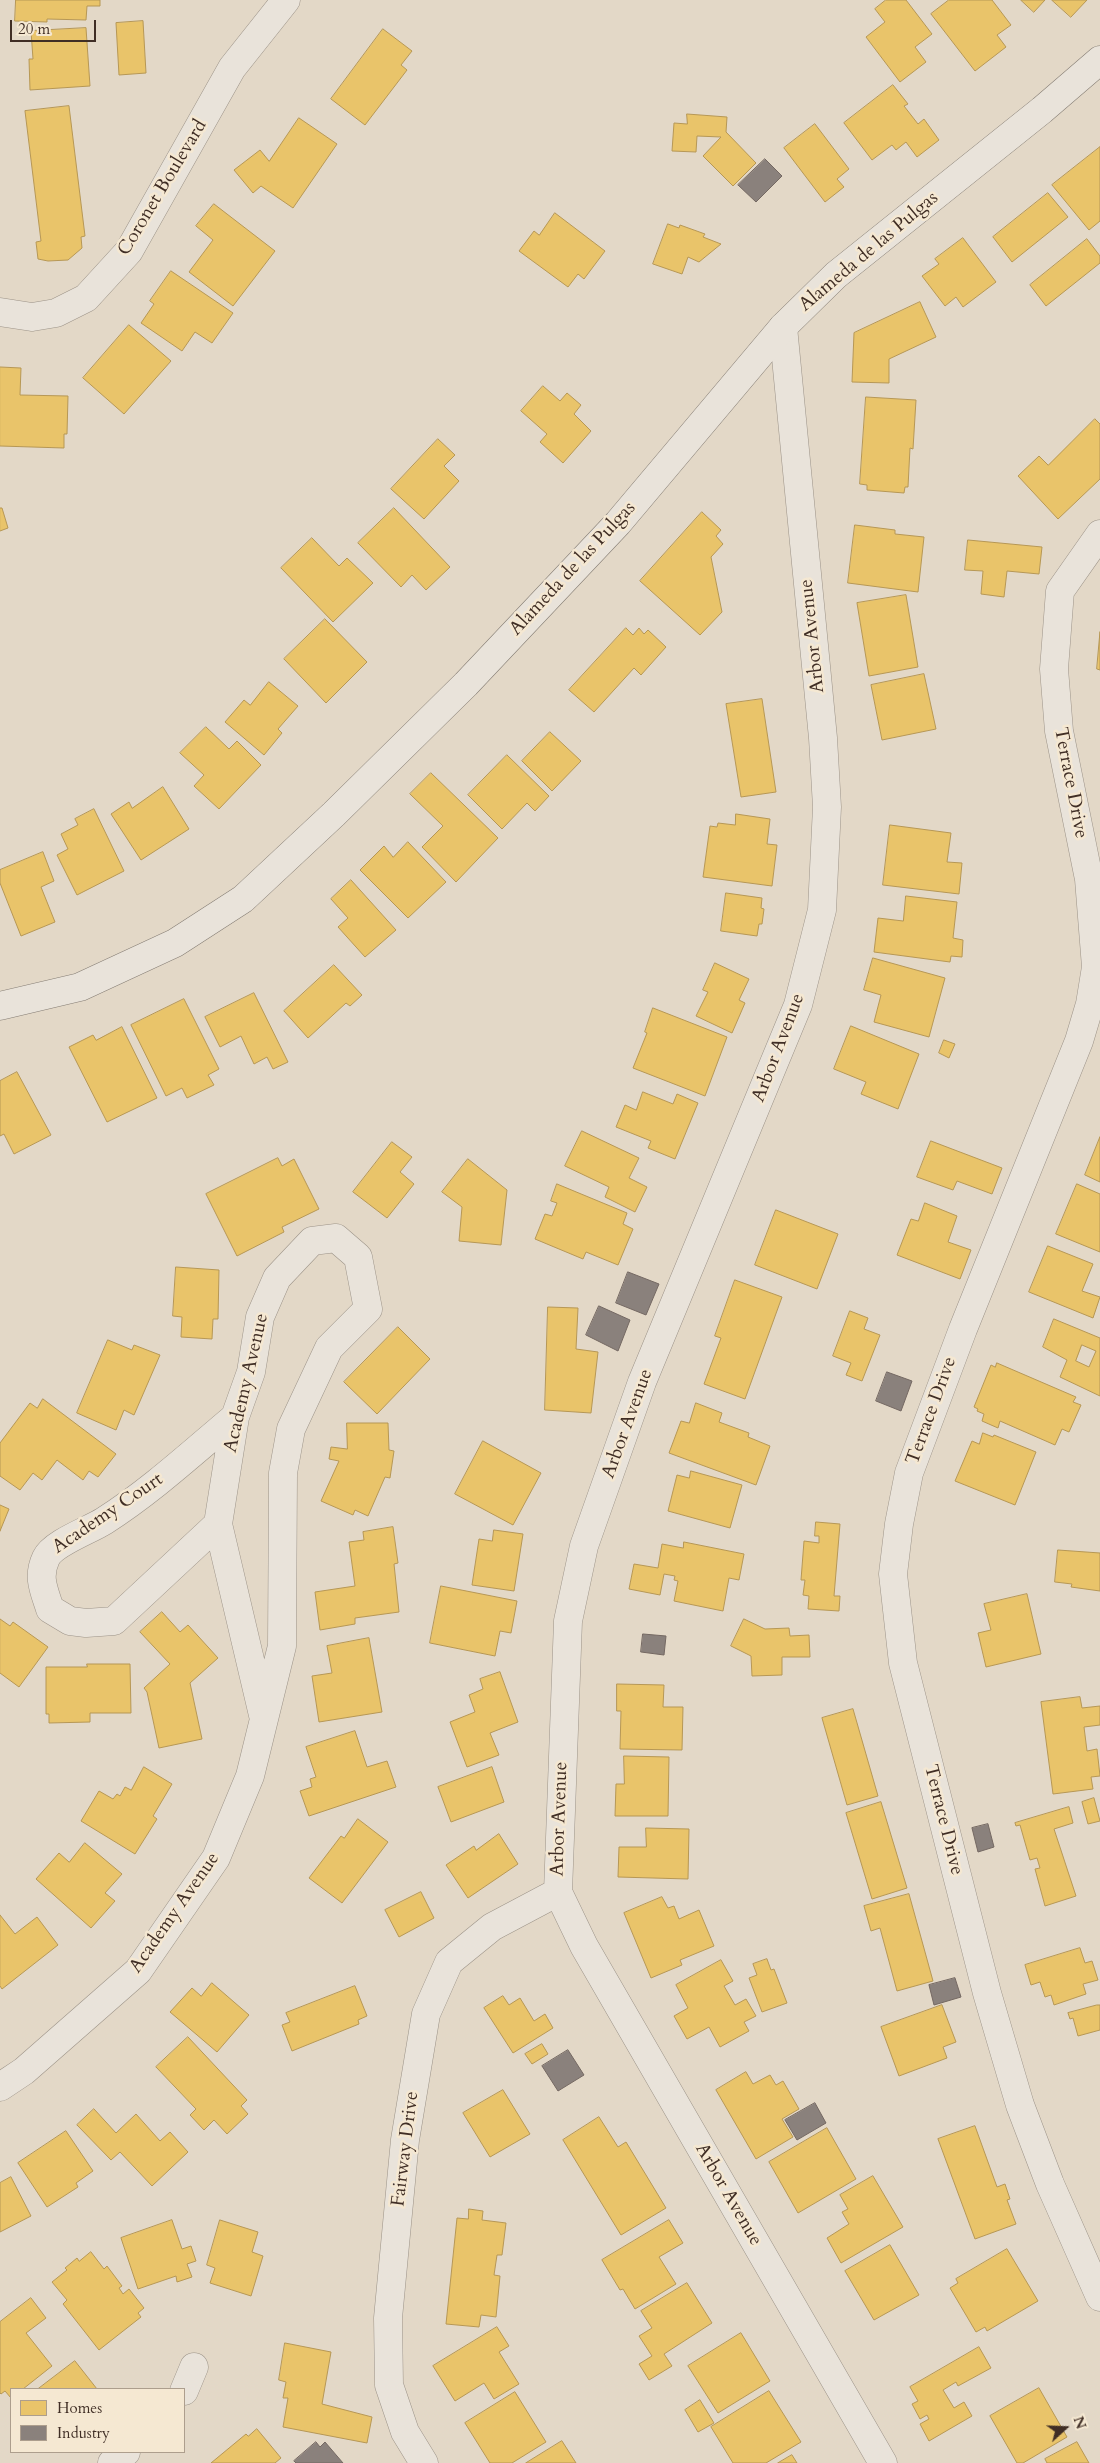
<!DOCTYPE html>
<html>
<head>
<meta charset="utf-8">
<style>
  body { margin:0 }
  #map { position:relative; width:1100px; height:2463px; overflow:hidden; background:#e3d8c7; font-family:Cardo,serif }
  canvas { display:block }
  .legend { position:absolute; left:10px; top:2388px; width:175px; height:65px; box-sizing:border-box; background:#f5e8d2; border:1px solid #ad9e8d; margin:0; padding:6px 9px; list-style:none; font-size:15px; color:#402e25 }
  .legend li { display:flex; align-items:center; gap:10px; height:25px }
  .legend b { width:25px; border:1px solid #ad9e8d }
  .north { position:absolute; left:1040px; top:2403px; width:50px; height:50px; -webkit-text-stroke:4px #f5e8d2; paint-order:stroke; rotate:70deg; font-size:14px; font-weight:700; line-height:20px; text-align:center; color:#402e25 }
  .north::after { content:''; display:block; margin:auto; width:18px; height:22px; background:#402e25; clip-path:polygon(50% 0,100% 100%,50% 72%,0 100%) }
  .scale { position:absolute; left:10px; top:20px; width:86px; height:22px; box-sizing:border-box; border:2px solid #402e25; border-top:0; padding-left:6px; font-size:15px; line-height:18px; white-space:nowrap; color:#402e25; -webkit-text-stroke:4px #f5e8d2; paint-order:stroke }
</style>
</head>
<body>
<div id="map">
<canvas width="1100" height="2463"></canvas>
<ul class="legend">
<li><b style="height:14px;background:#e9c46a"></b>Homes</li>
<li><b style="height:14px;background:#8a817c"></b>Industry</li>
</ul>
<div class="north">N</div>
<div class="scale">20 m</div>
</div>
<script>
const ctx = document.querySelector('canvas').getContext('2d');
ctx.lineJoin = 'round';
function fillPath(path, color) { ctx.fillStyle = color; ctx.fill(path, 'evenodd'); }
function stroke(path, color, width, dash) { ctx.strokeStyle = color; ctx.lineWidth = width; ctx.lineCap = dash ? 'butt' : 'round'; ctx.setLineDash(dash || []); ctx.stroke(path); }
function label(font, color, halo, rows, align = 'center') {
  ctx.font = font + ' Cardo,serif'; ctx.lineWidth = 5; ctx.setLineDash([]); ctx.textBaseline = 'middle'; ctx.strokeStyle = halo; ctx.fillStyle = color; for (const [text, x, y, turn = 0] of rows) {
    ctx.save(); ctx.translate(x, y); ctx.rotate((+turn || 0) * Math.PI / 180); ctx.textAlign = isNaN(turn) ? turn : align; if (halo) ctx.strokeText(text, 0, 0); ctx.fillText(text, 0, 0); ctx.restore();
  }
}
const homes = new Path2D(`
  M16,0H100V6H87L86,20L47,19V22L15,21Z
  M886,0H906L932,34L915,47L926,62L900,82L866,37L885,22L875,9Z
  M949,0H992L1011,25L997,35L1006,47L975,71L931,14Z
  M1021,0H1045L1034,12Z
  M1052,0H1087L1071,17Z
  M143,21L146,73L119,75L116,23Z
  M86,28L90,86L30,90L29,59H33L31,31Z
  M383,29L412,51L401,65L407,70L365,125L331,99Z
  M893,85L908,104L904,106L918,124L924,119L939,140L917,157L906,142L896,150L892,145L872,160L844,123Z
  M69,106L85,236L81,237L82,248L68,260L48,261L38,259L36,242L41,241L25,111Z
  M687,114L727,117L726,132L756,163L733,186L703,156L721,137L697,136L696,152L672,151L674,123L687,124Z
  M299,118L337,144L293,208L261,186L253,193L234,170L260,150L269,161Z
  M815,124L849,169L837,179L844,187L825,202L784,148Z
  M1100,147V221L1089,230L1052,185Z
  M1048,193L1068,217L1012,262L993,237Z
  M214,204L275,251L233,306L189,272L213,240L196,226Z
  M555,213L605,251L584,279L578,274L568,287L519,251L534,231L539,235Z
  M668,224L679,228L680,225L705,234L703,237L721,244L699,262L688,257L682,274L653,264Z
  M963,238L996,282L963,307L956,297L945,306L922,276L939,264L935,259Z
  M1087,239L1100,256V263L1046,306L1030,285Z
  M171,271L233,313L212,343L195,332L182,351L141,323L154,304L150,301Z
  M920,302L936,337L889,359V383L852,382L854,333Z
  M129,325L171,361L124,414L83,378Z
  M0,367L21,368L20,395L68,396L67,434H64V448L0,446Z
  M543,386L560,401L567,393L581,405L574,414L591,431L563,463L540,442L547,434L521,411Z
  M866,397L916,400L913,449L910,448L908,487H905L904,493L867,490V485L860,484Z
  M1095,419L1100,424V479L1058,519L1018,476L1039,456L1048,465Z
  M438,439L455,455L444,466L459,481L424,519L391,489Z
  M0,508H2L8,528L0,531Z
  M394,508L450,567L426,590L412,575L401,587L358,543Z
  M702,512L721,530L716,536L723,544L711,557L722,612L700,635L640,581Z
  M855,525L895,530V534L924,537L918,592L848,583Z
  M312,538L339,566L347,558L373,583L333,622L281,568Z
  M968,540L1042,547L1039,574L1007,571L1004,597L981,594L983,571L965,570Z
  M906,595L918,667L869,676L857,603Z
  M325,619L367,662L326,703L284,659Z
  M626,628L633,635L639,628L644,634L648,630L666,647L641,675L634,668L594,712L569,690Z
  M1100,632V670L1097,669Z
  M924,674L936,729L882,740L871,685Z
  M269,682L298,706L278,729L282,733L264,755L225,722L244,700L250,705Z
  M762,699L776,792L741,797L726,704Z
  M206,727L229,749L237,741L261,765L219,809L194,786L204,775L180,753Z
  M550,732L581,761L552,791L522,761Z
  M507,755L549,796L535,811L527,803L502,829L468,795Z
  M431,773L498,838L456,882L422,847L443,826L410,794Z
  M163,787L189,829L141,860L111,814L129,802L132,808Z
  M94,809L124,871L77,895L57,855L68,849L61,834L78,825L75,819Z
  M736,814L770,819L767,844L777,845L772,886L703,877L710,826L717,827L718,823L735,825Z
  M890,825L951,833L947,862L962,863L959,894L883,885Z
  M408,842L446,882L408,918L360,870L384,846L393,857Z
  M43,852L54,881L41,887L55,922L21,936L0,883V870Z
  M351,880L396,930L365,957L338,927L348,918L331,899Z
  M726,893L762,898L761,908L764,909L762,924H759L757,936L721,931Z
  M906,896L957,902L953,938L963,940L962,957L951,956L950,962L874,952L878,918L903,921Z
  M873,958L945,978L929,1037L874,1022L881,995L864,990Z
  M715,963L749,979L739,1000L745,1003L732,1033L696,1016L708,992L703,990Z
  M334,965L362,995L350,1006L346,1003L308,1038L284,1011Z
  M254,993L288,1062L273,1069L267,1057L254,1064L241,1036L220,1047L205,1017Z
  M184,999L219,1069L208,1075L214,1085L187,1098L182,1088L166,1096L131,1025Z
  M653,1008L727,1037L705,1096L633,1068L647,1033L645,1032Z
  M851,1026L919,1054L898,1109L861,1094L866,1082L834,1069Z
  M122,1027L157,1098L107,1122L69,1047L93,1035L96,1040Z
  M944,1040L955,1044L949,1058L939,1053Z
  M17,1072L51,1135L14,1154L4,1134L0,1136V1081Z
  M643,1092L673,1104L677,1094L698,1103L675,1159L648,1148L651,1141L616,1127L625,1105L636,1110Z
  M582,1131L639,1158L629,1178L647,1187L635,1212L605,1197L609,1187L565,1166Z
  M1100,1137V1182L1085,1175Z
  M931,1141L1002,1168L992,1194L957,1181L953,1190L917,1177Z
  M392,1142L412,1157L400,1172L414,1184L387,1218L353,1192Z
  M278,1158L282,1166L294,1159L319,1209L282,1227L284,1232L237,1256L206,1194Z
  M468,1159L507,1190L501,1245L459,1241L462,1207L442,1192Z
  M557,1184L627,1213L623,1224L633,1229L618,1265L586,1252L583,1259L535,1239L545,1214L552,1216L557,1203L551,1201Z
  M1077,1184L1100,1194V1252L1056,1234Z
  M925,1203L957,1216L948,1242L971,1250L960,1279L897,1255L911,1219L918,1221Z
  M776,1210L838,1234L817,1289L755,1265Z
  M1048,1246L1093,1264L1082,1291L1100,1297L1093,1318L1029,1292Z
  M176,1267L219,1270L218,1319H213L212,1339L181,1337L182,1317L173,1316Z
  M735,1280L782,1297L745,1399L704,1384L721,1338L715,1336Z
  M548,1307L578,1308L576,1349L598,1352L591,1413L545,1410Z
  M850,1311L868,1318L864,1329L880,1335L862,1381L846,1375L851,1363L833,1356Z
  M1054,1319L1100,1338V1396L1060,1377L1067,1360L1043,1347ZM1082,1345L1096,1351L1089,1367L1076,1361Z
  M398,1327L430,1359L377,1414L344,1382Z
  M108,1340L132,1350L134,1345L160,1355L134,1415L124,1410L116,1430L77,1413Z
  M997,1363L1076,1397L1073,1402L1081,1405L1069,1432L1062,1429L1055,1445L1000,1421L998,1428L982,1421L984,1414L977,1411L978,1409L974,1407L991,1365L995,1367Z
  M43,1399L116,1454L98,1477L89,1471L83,1480L57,1460L42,1480L33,1473L20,1490L0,1476V1443L30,1403L37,1408Z
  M696,1403L722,1413L719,1422L749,1433L748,1437L770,1446L756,1485L669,1453L681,1421L689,1423Z
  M347,1423H388L389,1450L394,1451L390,1478L385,1477L368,1516L355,1510L353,1515L321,1501L339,1461L329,1459L331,1447L347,1449Z
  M983,1433L993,1437L994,1435L1036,1452L1015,1505L955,1481L972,1441L979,1444Z
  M483,1441L541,1473L513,1525L455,1494Z
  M691,1471L742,1485L730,1528L668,1511L677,1475L689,1478Z
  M0,1505L9,1509L0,1531Z
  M816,1522L840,1524L834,1596H840L839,1611L808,1609L809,1596L803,1595L805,1580H801L804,1541L819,1543V1536H815Z
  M393,1527L398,1563L394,1564L399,1612L355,1618V1624L320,1630L315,1592L355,1586L349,1542L364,1540L363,1532Z
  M494,1530L523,1534L514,1591L472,1585L479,1539L492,1541Z
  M684,1542L744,1554L739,1580L729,1578L723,1611L674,1601L678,1581L674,1580L675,1576L664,1574L660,1595L629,1589L634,1564L658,1568L662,1544L683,1548Z
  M1058,1550L1100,1553V1591L1071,1587L1072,1584L1055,1582Z
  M441,1586L517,1601L511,1633L500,1631L495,1656L430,1643Z
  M1027,1594L1041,1654L986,1667L978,1633L991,1630L984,1604Z
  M162,1612L180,1632L188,1625L218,1658L190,1683L202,1739L159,1748L147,1692L144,1688L170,1664L140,1632Z
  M0,1619L10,1626L13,1622L48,1647L19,1687L0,1673Z
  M744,1619L765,1629L789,1628L790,1636L809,1635L810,1657H782V1675L752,1676L751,1656L731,1646Z
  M369,1638L382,1712L319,1722L312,1676L332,1673L327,1646Z
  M87,1664H130L131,1713H90V1722L49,1723V1714H46V1667H87Z
  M500,1672L518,1722L490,1733L499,1755L467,1767L450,1722L475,1712L469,1695L483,1689L480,1679Z
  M617,1684L664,1685L663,1707H683L682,1750L620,1749L621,1711H617Z
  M1080,1697L1082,1708L1100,1706V1725L1084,1727L1087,1751L1097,1749L1100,1776L1091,1777L1093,1789L1053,1794L1041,1702Z
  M853,1709L878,1796L847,1805L822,1718Z
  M355,1731L367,1767L387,1761L396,1787L309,1816L300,1791L312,1787L310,1779L316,1777L306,1747Z
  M624,1756L669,1757L668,1816H615L616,1784H624Z
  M144,1767L172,1784L153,1816L157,1819L135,1854L81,1821L99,1791L113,1799L117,1794L120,1796L125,1787L131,1790Z
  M492,1767L504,1802L451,1822L438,1787Z
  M1094,1798L1100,1821L1088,1824L1082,1802Z
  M881,1802L907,1888L872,1899L846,1813Z
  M1069,1807L1073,1823L1054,1829L1076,1896L1045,1906L1035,1869L1040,1868L1037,1858L1030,1860L1020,1825L1016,1826L1015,1823Z
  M358,1819L388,1842L342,1903L309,1878L341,1836L344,1838Z
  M646,1828L689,1829L688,1879L618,1877L619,1847H646Z
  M499,1834L518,1864L468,1898L446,1865L474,1846L476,1850Z
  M85,1843L122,1874L105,1893L115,1901L91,1928L36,1879L59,1853L69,1862Z
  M421,1892L434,1918L399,1937L385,1910Z
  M909,1894L933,1981L897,1991L880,1928L871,1931L864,1906Z
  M662,1897L668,1908L674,1906L679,1919L699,1910L714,1946L680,1960L682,1965L651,1978L624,1913Z
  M0,1915L15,1934L37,1917L58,1945L2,1989L0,1986Z
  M1080,1948L1085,1963L1092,1961L1098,1980L1083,1984L1086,1994L1054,2005L1051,1995L1045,1997L1040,1982L1031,1985L1025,1965Z
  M767,1959L771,1970L774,1969L787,2003L762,2012L749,1978L757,1975L753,1964Z
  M721,1960L733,1981L724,1986L735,2005L746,1999L756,2016L744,2022L749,2031L720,2047L709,2027L687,2039L674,2016L688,2008L676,1985Z
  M212,1983L249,2015L217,2052L170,2012L192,1988L201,1996Z
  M355,1986L367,2016L358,2020L359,2024L292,2051L282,2025L290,2022L286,2013Z
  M503,1996L509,2005L520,1998L534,2021L545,2014L553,2028L513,2053L484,2008Z
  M942,2005L956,2042L943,2047L947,2058L899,2076L881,2027Z
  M1097,2005H1100V2030L1078,2036L1073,2018L1070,2019L1068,2013Z
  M188,2037L247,2100L241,2106L248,2114L227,2134L214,2120L204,2130L190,2115L196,2109L156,2067Z
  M542,2044L548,2054L532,2064L525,2054Z
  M746,2072L753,2084L770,2075L776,2085L783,2081L799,2109L782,2119L793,2137L756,2159L716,2090Z
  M503,2090L530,2134L490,2157L463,2113Z
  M94,2109L116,2133L136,2114L160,2141L170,2132L188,2152L152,2186L120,2152L111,2160L77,2125Z
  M599,2117L618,2147L626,2142L666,2208L621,2235L563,2140Z
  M975,2126L997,2187L1005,2184L1010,2199L1007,2200L1016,2224L975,2239L938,2139Z
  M827,2128L856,2179L798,2213L769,2162Z
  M66,2131L93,2171L76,2183L78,2187L47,2207L18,2163Z
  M873,2176L903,2227L841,2263L827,2238L849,2224L842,2212L848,2209L840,2195Z
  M11,2177L31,2216L0,2232V2183Z
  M469,2209L483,2211L482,2220L506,2223L502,2255H497L494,2275L500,2276L496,2317L481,2315L479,2327L446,2324L457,2218L468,2219Z
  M172,2220L182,2249L191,2246L196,2261L187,2264L192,2277L177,2282L176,2276L138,2289L121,2238Z
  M220,2220L258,2232L252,2252L263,2256L251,2296L210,2283L215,2268L207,2265Z
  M669,2220L683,2243L659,2257L676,2284L635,2309L623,2289L620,2290L602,2260Z
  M890,2245L919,2295L874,2320L845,2271Z
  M1007,2249L1038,2301L987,2331L985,2327L976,2332L950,2288L958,2283L956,2279Z
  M91,2252L104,2269L107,2266L122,2286L119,2288L123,2294L129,2289L144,2308L138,2313L141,2317L99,2350L63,2304L67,2300L52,2282L67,2270L65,2268L77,2258L79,2261Z
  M687,2283L712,2323L664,2354L672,2366L649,2380L639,2364L652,2356L639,2336L652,2328L641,2311Z
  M31,2298L46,2318L26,2333L52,2366L23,2389H11V2398L5,2391L1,2394L0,2393V2322Z
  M497,2327L509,2346L499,2352L519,2384L494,2399L484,2383L455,2401L433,2366Z
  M741,2333L770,2381L718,2413L688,2366Z
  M285,2343L331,2352L322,2404L372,2417L367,2443L283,2427L288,2398H283L286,2382L279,2380Z
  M979,2347L991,2368L958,2386L956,2382L943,2390L954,2408L964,2402L972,2416L929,2441L920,2424L929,2419L927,2415L920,2419L912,2404L918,2401L910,2387Z
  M75,2361L97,2389H38Z
  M1039,2388L1067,2437L1023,2463H1017L990,2416Z
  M769,2391L801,2442L766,2463H733L711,2427Z
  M515,2392L546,2442L512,2463H490L465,2423Z
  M700,2400L714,2423L698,2432L685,2410Z
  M257,2429L281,2458L275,2463H211L246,2434L248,2436Z
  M562,2441L576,2463H526Z
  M1077,2442L1089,2463H1047L1045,2459Z
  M792,2455L797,2463H778Z`);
fillPath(homes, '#e9c46a');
stroke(homes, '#b69755', 1);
const industry = new Path2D(`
  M765,159L782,176L756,202L738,185Z
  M628,1272L659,1284L646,1315L616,1303Z
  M599,1306L630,1320L618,1351L586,1335Z
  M887,1372L912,1381L901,1411L876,1401Z
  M643,1634L666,1636L664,1655L641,1652Z
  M988,1824L994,1847L978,1852L972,1828Z
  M955,1978L961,1997L934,2005L929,1985Z
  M568,2050L584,2075L558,2091L542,2066Z
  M815,2103L826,2123L797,2140L785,2120Z
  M316,2442L320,2447L325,2442L343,2463H296L294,2461Z`);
fillPath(industry, '#8a817c');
stroke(industry, '#746862', 1);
const street = new Path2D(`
  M0,312L32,317L56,313L86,298L129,251L232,68L286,0
  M783,327L823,738L827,807L822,910L798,1005L642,1382L584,1546L568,1621L558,1892L584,1946L883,2463
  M1100,534L1060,591L1054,669L1059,731L1089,879L1096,967L1090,1004L1079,1041L963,1329L909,1473L899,1524L893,1574L903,1663L987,1993L1020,2105L1050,2184L1100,2297
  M218,1524L114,1621L86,1623L70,1621L50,1609C44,1590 37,1577 46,1558C53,1543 90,1530 104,1521C151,1491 192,1453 235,1417
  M0,2087L24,2071L138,1971L216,1858L250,1776L282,1646L283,1473L291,1429L329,1348L368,1309L358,1257L336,1238L312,1241L277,1278L260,1317L251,1372L235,1417L218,1524L263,1715
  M184,2391L194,2367
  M112,2463L126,2452
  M424,2463L405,2432L389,2385L388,2318L405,2140L426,2014L449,1962L492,1927L558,1892`);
const secondary = new Path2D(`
  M0,1006L80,987L175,943L243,899L334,814L466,684L618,523L783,327L836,275L1042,110L1100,60`);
stroke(street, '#9c9388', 29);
stroke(secondary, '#847c73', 29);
stroke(street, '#e9e3da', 28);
stroke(secondary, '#e9e3da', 28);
label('19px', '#402e25', '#f5e8d2', [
  ["Coronet Boulevard",163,188,-59],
  ["Alameda de las Pulgas",869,252,-40],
  ["Alameda de las Pulgas",573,569,-47],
  ["Arbor Avenue",813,636,-96],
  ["Terrace Drive",1070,783,79],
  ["Arbor Avenue",779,1048,-69],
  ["Academy Avenue",247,1383,-77],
  ["Terrace Drive",932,1411,-70],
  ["Arbor Avenue",628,1424,-70],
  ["Academy Court",108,1514,-34],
  ["Arbor Avenue",560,1819,-88],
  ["Terrace Drive",943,1820,76],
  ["Academy Avenue",175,1913,-55],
  ["Fairway Drive",406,2149,-83],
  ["Arbor Avenue",728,2195,60]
]);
</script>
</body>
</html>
